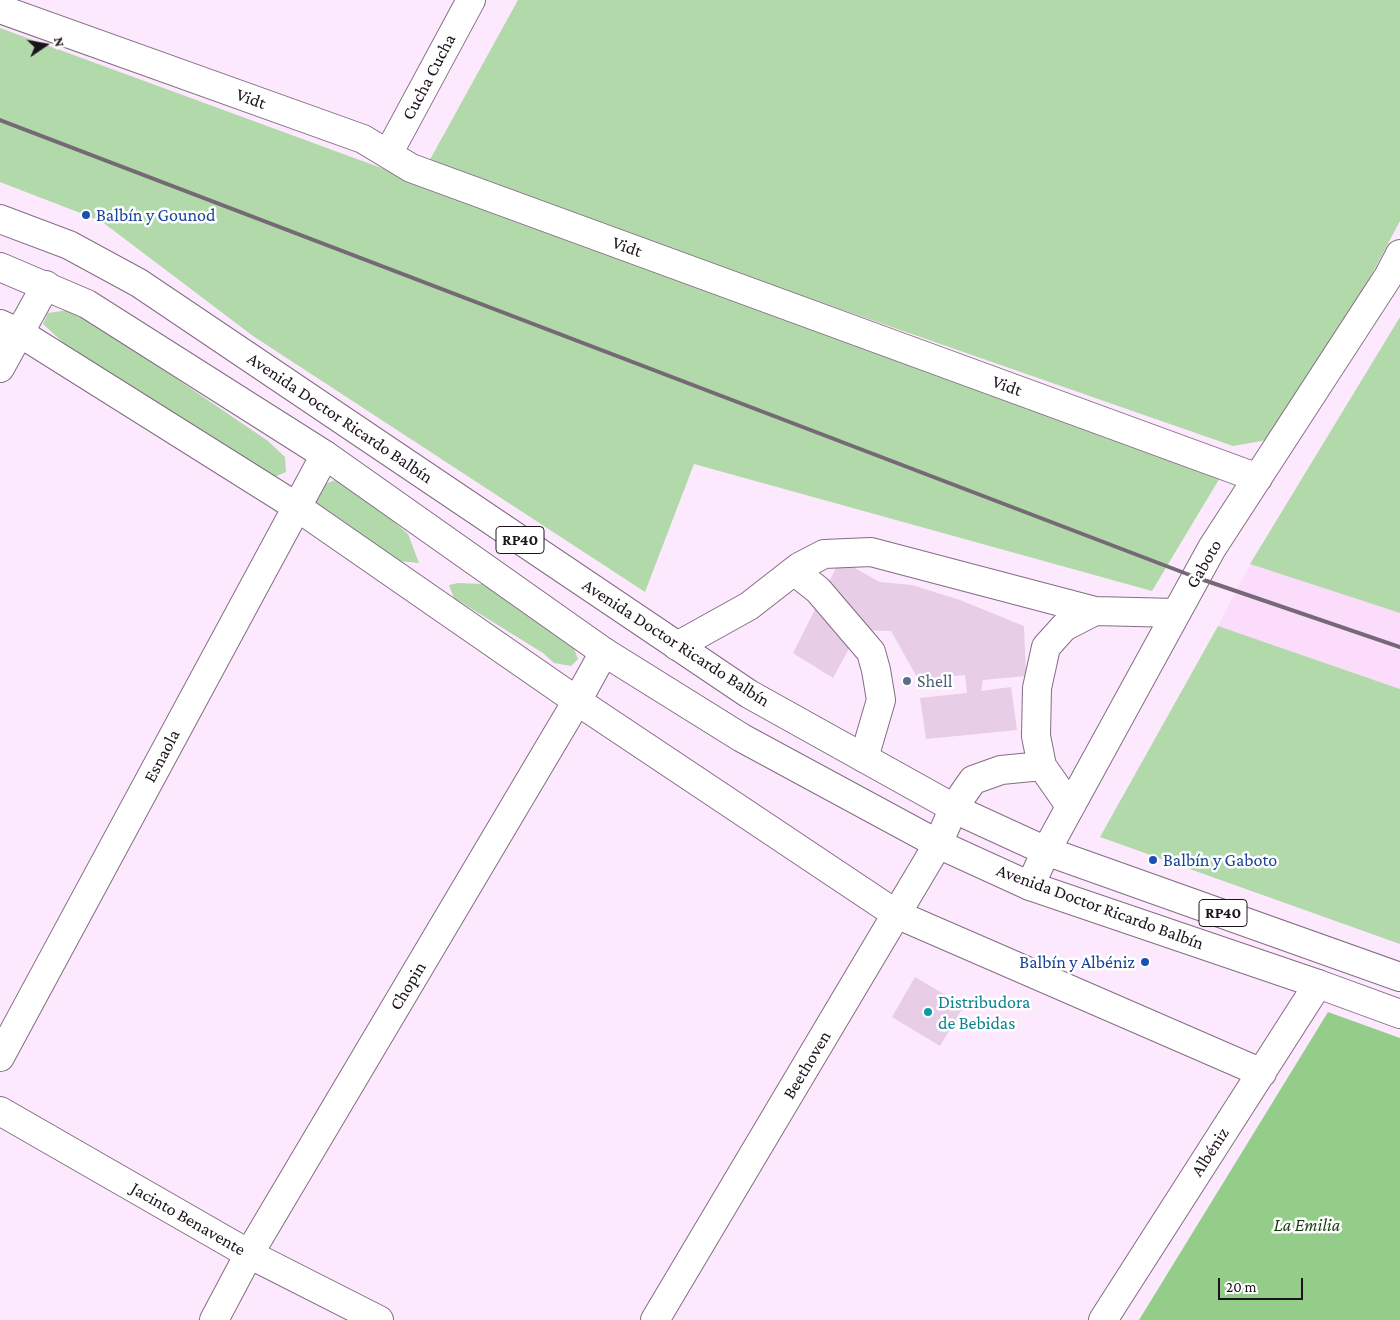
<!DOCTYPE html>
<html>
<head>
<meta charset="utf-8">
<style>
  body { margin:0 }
  #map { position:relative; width:1400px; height:1320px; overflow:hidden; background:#fde9fd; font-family:"Crimson Pro",serif }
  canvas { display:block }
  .north { position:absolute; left:20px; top:20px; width:50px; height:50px; -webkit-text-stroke:4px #fff; paint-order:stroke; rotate:78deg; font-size:14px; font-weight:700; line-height:20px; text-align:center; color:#1c141c }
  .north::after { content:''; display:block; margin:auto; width:18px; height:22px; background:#1c141c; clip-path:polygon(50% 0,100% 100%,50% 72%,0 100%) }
  .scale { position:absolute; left:1218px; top:1278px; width:85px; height:22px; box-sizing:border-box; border:2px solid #1c141c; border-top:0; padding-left:6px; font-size:15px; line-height:18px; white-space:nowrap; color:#1c141c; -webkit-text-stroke:4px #fff; paint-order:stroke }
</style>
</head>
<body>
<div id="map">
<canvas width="1400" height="1320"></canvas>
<div class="north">N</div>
<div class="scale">20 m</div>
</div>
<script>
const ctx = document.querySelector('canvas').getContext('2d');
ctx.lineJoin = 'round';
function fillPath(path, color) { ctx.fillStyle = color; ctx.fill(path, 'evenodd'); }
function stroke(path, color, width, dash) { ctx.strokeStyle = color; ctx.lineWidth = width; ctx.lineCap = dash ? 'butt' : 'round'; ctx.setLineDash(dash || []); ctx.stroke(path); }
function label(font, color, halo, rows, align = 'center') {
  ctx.font = font + ' "Crimson Pro",serif'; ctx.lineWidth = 5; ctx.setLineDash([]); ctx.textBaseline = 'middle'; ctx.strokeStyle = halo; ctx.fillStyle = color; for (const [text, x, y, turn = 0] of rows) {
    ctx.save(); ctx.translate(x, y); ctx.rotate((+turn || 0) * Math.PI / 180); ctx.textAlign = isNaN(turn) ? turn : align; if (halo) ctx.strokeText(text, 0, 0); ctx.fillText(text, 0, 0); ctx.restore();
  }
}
fillPath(new Path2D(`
  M1250,564L1400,613V689L1218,626Z`), '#fbdcfb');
fillPath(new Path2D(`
  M518,0H1400V221L1285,437L1233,446L427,165Z
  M0,28L1221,476L1152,591L694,464L645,592L253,336L101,221L0,182Z
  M68,310L93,322L268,441L285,457L286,472L272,478L70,349L43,324L48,313Z
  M1400,317V613L1250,564Z
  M335,480L361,493L408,534L419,563L398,561L315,503L316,488Z
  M458,583L483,584L512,596L573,646L578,659L571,666L554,663L543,653L454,598L449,585Z
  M1218,626L1400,689V944L1100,837Z`), '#b2d9aa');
fillPath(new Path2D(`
  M1328,1012L1400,1038V1320H1139Z`), '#94cc89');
fillPath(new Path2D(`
  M840,560L880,582L912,585L960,600L1024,626L1026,676L983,680L981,691L1011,687L1017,730L926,739L920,698L967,693L965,675L918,679L891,631L859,630L833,678L793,653Z
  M915,977L964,1006L940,1046L892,1017Z`), '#e7cde6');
const minor = new Path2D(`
  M0,9L363,139L411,168L1258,478
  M388,154L471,0
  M0,324L20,333L297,507L577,701L896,914L1262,1073
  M0,368L46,285
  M794,571L818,590L871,652L876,670L881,700L864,758
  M677,646L749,606L799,567L824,554L871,552L1095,611
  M1070,806L1042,766L1036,736L1037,688L1046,647L1064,627L1095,611L1176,613
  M1030,886L1046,851L1212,548L1388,277L1400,254
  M0,1057L325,455
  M0,1111L249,1254L379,1320
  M214,1320L249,1254L577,701L604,652
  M655,1320L938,844L954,807L973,780L1001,770L1042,766
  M1103,1320L1318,984`);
const major = new Path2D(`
  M0,219L69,245L139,283L749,694L961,812L1046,851L1400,977
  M0,267L87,304L325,455L604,652L742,738L938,844L1030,886L1318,984L1400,1014`);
stroke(minor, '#836d84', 30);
stroke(major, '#836d84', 30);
stroke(minor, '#fff', 28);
stroke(major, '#fff', 28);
stroke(new Path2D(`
  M0,120L1195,577L1400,647`), '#766976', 4);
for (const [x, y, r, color] of [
  [86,215,5,"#1a4fb4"],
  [907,681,5,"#5c6f8a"],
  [1153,860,5,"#1a4fb4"],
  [1145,962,5,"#1a4fb4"],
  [928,1012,5,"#0f9aa8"]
]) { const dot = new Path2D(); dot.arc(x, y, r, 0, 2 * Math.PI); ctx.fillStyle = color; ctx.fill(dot); stroke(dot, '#fff', 2); }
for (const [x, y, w] of [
  [520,540,48],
  [1223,913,48]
]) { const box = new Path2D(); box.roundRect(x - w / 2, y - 13.5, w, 27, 4); ctx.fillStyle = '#fff'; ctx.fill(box); stroke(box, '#1c141c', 1); }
label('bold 16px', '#1c141c', null, [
  ["RP40",520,540],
  ["RP40",1223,913]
]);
label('18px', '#1c141c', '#fff', [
  ["Cucha Cucha",429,77,-62],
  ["Vidt",251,99,20],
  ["Vidt",627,247,20],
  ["Vidt",1007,386,20],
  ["Avenida Doctor Ricardo Balbín",340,418,34],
  ["Gaboto",1204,564,-60],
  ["Avenida Doctor Ricardo Balbín",676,643,33],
  ["Esnaola",162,756,-62],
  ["Avenida Doctor Ricardo Balbín",1100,907,20],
  ["Chopin",408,986,-59],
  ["Beethoven",807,1065,-59],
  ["Albéniz",1210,1152,-57],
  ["Jacinto Benavente",188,1219,30]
]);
label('18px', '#164399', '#fff', [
  ["Balbín y Gounod",96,215],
  ["Balbín y Gaboto",1163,860],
  ["Balbín y Albéniz",1135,962,"right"]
], 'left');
label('18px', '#4e5e75', '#fff', [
  ["Shell",917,681]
], 'left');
label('18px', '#0d838f', '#fff', [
  ["Distribudora",938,1002],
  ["de Bebidas",938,1023]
], 'left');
label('italic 18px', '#163b0e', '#fff', [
  ["La Emilia",1307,1225]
]);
</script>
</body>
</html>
